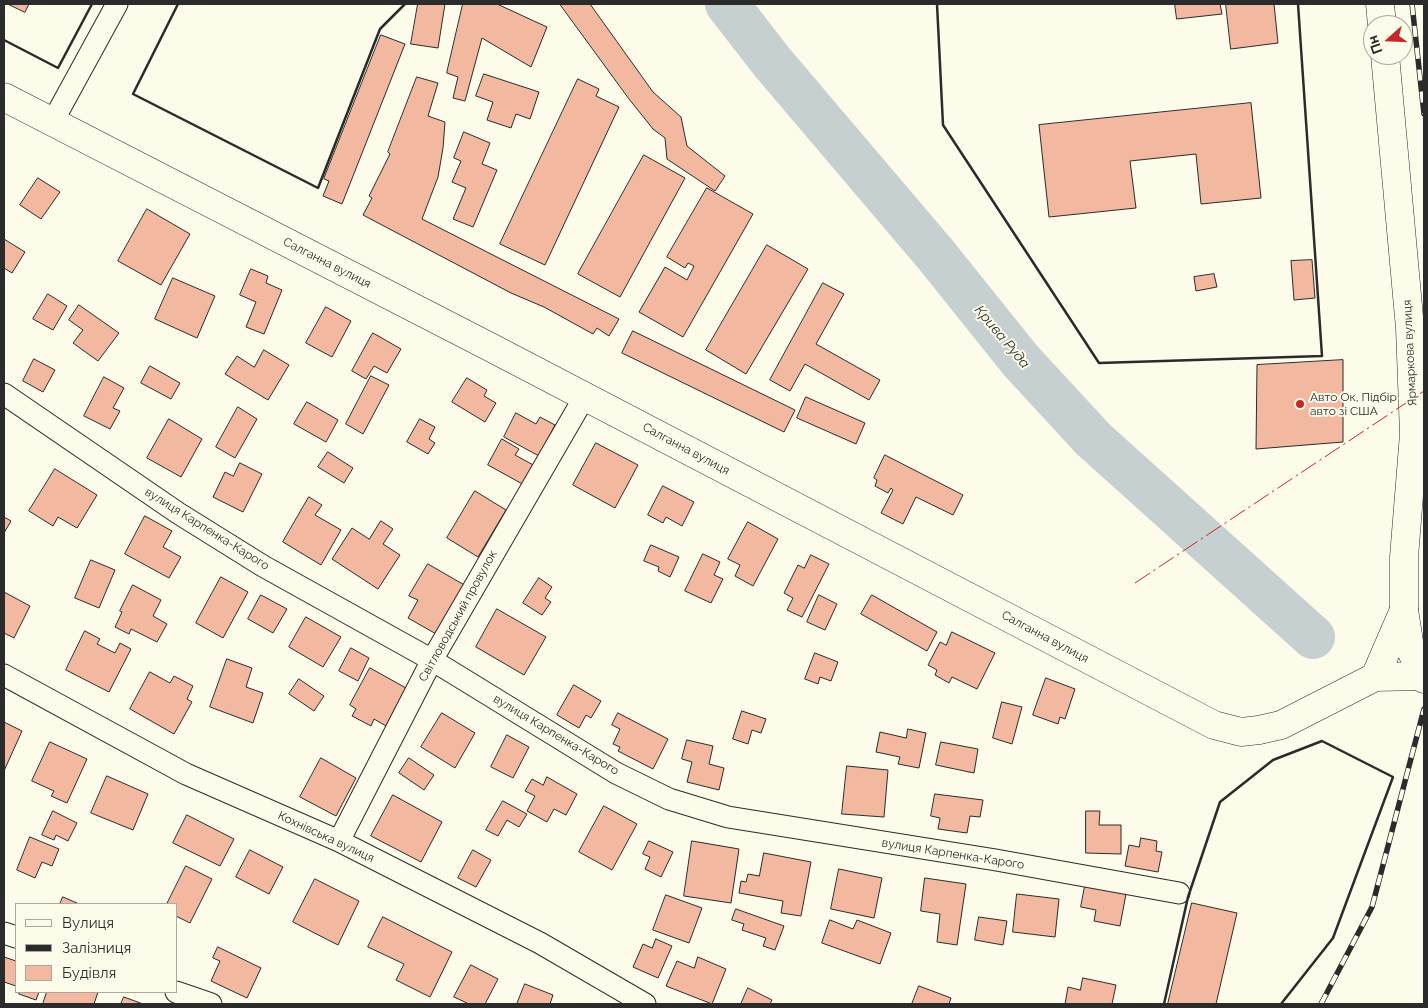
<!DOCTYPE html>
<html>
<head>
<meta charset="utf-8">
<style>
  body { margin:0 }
  #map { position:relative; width:1428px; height:1008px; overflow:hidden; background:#fdfbea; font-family:Raleway,sans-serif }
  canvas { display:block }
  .frame { position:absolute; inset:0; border:5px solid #2b2b2b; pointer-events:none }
  .legend { position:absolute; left:15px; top:903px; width:162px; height:90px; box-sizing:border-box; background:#fdfbea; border:1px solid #a9a89e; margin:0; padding:6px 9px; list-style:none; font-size:15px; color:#2b2b2b }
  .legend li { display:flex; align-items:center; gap:10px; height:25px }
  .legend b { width:25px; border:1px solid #a9a89e }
  .north { position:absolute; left:1363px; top:15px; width:50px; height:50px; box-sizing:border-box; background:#fdfbea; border:1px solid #a9a89e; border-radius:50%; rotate:250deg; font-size:14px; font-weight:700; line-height:20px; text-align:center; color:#2b2b2b }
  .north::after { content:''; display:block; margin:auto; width:18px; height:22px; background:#c62828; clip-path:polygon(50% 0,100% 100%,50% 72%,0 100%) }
</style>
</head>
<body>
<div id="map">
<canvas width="1428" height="1008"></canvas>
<div class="frame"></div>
<ul class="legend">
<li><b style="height:6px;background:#fdfbea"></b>Вулиця</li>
<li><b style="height:6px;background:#2b2b2b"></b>Залізниця</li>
<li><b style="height:14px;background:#f2b8a0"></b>Будівля</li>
</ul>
<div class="north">Пн</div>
</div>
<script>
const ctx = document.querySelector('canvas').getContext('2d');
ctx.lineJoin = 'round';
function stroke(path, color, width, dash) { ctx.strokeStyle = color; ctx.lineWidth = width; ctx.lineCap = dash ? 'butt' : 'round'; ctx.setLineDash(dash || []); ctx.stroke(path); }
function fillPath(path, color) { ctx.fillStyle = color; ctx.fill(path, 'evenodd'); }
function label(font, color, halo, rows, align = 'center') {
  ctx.font = font + ' Raleway,sans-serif'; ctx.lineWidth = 4; ctx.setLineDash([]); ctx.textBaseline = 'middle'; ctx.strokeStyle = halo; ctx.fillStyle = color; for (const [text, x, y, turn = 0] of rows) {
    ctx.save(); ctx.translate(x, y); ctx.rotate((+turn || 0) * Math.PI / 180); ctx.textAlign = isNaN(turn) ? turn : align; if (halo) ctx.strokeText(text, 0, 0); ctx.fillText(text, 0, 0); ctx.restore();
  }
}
stroke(new Path2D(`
  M727,4L772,62L936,255L1021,361L1093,439L1313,637`), '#c7d0d0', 44);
const building = new Path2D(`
  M8,4H29L25,12Z
  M418,4H445L438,48L411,44Z
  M463,4H497L547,27L531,67L482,38L465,101L453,98L458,77L447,73Z
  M560,4H590L653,92L681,117L687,146L725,176L715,191L667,159L665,138L653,129L629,99Z
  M1175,4H1220L1222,14L1177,19Z
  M1226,4H1274L1278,43L1231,49Z
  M381,35L405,44L342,204L323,196L329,181L324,179Z
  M484,74L539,92L530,119L516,114L511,128L487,120L493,102L476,96Z
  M417,77L438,83L428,116L445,122L443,148L438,177L422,219L619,319L609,336L597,328L593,334L544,307L511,293L363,215L372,198L369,196L390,154L388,152Z
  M578,79L599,89L596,96L619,107L545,265L500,244Z
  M1251,103L1261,198L1201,204L1196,154L1130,161L1136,208L1049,217L1039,125Z
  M464,132L490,143L482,164L497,170L473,227L453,219L466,188L452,182L461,161L454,158Z
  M644,155L685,178L620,297L578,274Z
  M38,178L60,192L41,219L20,205Z
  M707,188L753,214L683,337L639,312L665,267L687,280L694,266L688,263L685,268L667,257Z
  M147,209L190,234L161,285L118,261Z
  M4,239L25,252L12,273L4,268Z
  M767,245L808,269L746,374L706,350Z
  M1312,260L1315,298L1294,300L1291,261Z
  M251,269L268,276L266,283L282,290L264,334L246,327L256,302L240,295Z
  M1214,274L1217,287L1196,291L1194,277Z
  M173,278L215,296L197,338L155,319Z
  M823,283L844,294L816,344L880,380L869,400L805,364L790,391L770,380Z
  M48,294L67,306L53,330L33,319Z
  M79,305L119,333L98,361L73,343L83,330L69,320Z
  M326,307L351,321L332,357L306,343Z
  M633,331L795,410L784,432L622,353Z
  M373,333L401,349L387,373L374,366L366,379L352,371Z
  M264,350L289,365L268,400L225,374L237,356L254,367Z
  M34,359L55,370L43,392L23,381Z
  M1343,360V442L1256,449L1257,365Z
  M150,366L180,383L171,399L141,383Z
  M371,376L389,385L363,434L346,424Z
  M104,377L124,388L113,408L120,411L110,429L84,416Z
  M467,378L487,390L484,396L496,403L485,422L452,402Z
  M806,397L865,423L856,444L797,418Z
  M307,402L338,420L326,442L294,424Z
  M238,407L257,419L235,458L216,447Z
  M516,413L536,424L540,417L555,425L539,456L504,437Z
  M169,419L202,439L181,477L147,458Z
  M420,419L435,427L429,439L435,443L428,454L407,442Z
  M502,439L519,449L515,455L537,467L526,486L488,465Z
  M596,443L638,465L615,508L573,485Z
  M328,452L353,468L344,483L318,467Z
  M885,455L963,495L953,515L916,497L903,524L881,513L893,490L891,488L888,493L875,486L877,480L874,478Z
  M240,463L262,474L243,512L213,497L225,472L233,476Z
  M55,469L97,495L77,528L58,517L53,526L29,511Z
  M663,486L694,502L682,526L666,517L663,523L648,515Z
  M475,491L506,510L478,557L447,538Z
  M309,497L322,505L315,515L341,530L321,565L283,542Z
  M145,516L172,531L163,547L181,557L169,578L125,554Z
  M4,517L11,521L4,533Z
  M381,521L393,529L383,544L400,555L378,589L332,559L352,528L369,539Z
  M748,522L778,539L753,586L735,576L740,565L728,559Z
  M651,545L679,557L670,577L658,571L659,567L644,561Z
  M703,554L720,562L714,575L723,579L711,603L685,591Z
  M811,555L829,564L802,617L787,610L793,598L784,593L798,565L804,568Z
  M91,560L115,570L99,608L75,598Z
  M428,564L466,586L438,635L408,618L418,600L409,596Z
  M221,577L248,592L223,638L196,623Z
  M539,578L552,587L545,598L551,602L542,615L523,603Z
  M133,585L161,600L153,616L167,624L157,642L131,629L129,634L115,627L122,612L120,611Z
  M4,592L30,606L14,638L4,633Z
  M261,595L287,609L273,633L248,619Z
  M819,595L837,604L825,630L807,622Z
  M872,595L937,632L927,651L861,614Z
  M497,609L546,637L524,675L476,647Z
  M306,617L341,637L323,667L289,647Z
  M85,631L100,639L97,644L115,653L120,643L131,649L109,692L66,670Z
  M952,632L995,653L977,689L952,677L949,683L935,675L937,670L928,665L940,642L946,645Z
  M351,648L369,658L358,681L339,671Z
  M815,653L838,662L831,681L820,677L818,684L805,679Z
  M227,659L252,668L246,687L263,693L253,723L210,707Z
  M370,668L406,688L386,726L374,719L371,726L352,716L356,709L350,705Z
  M150,672L170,683L174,676L193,686L187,699L192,702L174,734L130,709Z
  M1046,678L1075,689L1065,719L1060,717L1058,724L1033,715Z
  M299,679L324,696L314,711L289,694Z
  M574,685L601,701L591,718L586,715L579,728L557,715Z
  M1002,702L1022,707L1012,744L993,738Z
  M742,711L766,719L761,733L752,730L748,744L733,739Z
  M442,713L475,733L455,768L421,747Z
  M618,713L668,739L653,769L618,751L620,747L613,744L620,729L612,725Z
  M4,722L22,731L4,771Z
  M908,729L926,733L919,768L898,764L900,757L876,752L880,732L906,738Z
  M507,735L529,747L513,778L491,767Z
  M687,740L713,746L709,764L724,768L719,790L687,782L692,762L682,759Z
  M50,742L87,759L67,803L51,796L54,791L32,781Z
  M941,742L978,749L974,773L936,765Z
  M321,758L356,778L336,816L300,797Z
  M409,758L434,775L424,790L399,773Z
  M847,766L888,770L884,817L842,814Z
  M107,776L148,794L133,830L91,813Z
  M547,777L577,794L566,815L554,809L547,822L527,811L535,796L525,791L532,779L543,785Z
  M935,794L983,800L980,817L970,816L967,833L938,829L940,818L931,816Z
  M393,795L442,822L421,862L371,836Z
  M503,801L527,814L519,827L507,820L498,836L486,830Z
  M604,806L637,824L612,870L579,852Z
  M53,811L77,823L68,841L56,835L54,840L42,835Z
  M1086,811H1100L1099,825H1121V854L1086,853Z
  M187,815L234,839L220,866L173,843Z
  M30,837L59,849L52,866L42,862L35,878L17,870Z
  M1141,838L1157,841L1156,851L1162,852L1158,872L1125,866L1129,845L1139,847Z
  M649,841L673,852L661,877L645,869L650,857L643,854Z
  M692,841L739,849L731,903L684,896Z
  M250,850L283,867L269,894L236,877Z
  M473,850L491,860L476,887L458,878Z
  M764,853L811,862L801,916L781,913L783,901L739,893L741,881L746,882L748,874L759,876Z
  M186,866L212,879L190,923L176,916V904H167Z
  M839,869L882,878L874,918L831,909Z
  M925,878L966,884L957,945L937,942L940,914L921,911Z
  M315,879L359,901L338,945L293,922Z
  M1085,886L1126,894L1120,926L1094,921L1096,910L1081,907Z
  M1017,894L1059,899L1055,937L1013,932Z
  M666,895L702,908L689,943L653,930Z
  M63,897L79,904H60Z
  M1192,903L1237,913L1216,1004H1168Z
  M736,909L784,926L775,950L763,946L766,938L742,930L744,924L732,920Z
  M383,917L452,952L430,997L396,980L404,964L368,947Z
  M979,917L1007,921L1003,945L975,940Z
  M830,920L853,929L857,920L891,933L880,964L822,943Z
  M656,939L672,946L658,978L633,967L643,944L652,948Z
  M218,947L261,968L247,998L211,981L220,961L213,958Z
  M4,957L16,961V986L4,982Z
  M698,957L726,969L712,1004L666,986L677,961L694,968Z
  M471,965L498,979L485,1004H469L454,997Z
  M1083,978L1116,985L1112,1004H1065L1068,987L1080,990Z
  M525,984L553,995L550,1004H517Z
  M919,986L951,998L949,1004H912Z
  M748,988L772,1000L770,1004H741Z
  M20,992H39L36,1000L19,994Z
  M47,992H98L94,1004H43Z
  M124,997L143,1004H121Z`);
fillPath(building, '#f2b8a0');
stroke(building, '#2b2b2b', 1);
const minor = new Path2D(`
  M53,121L117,4
  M4,394L178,513L263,566L432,660L616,773L669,799L728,817L996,860L1179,893
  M4,675L186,774L339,841L540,943L645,1004
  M339,841L432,660L585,396
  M4,933L16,937
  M176,992L211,1004`);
const tertiary = new Path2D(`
  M4,97L490,347L1214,725L1241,732L1259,730L1281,725L1375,677L1422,676
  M1375,677L1404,610`);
const secondary = new Path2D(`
  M1380,4L1382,25
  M1385,55L1410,328L1414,434L1404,557V610L1410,648L1424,679`);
stroke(minor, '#2b2b2b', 23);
stroke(tertiary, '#2b2b2b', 29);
stroke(secondary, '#2b2b2b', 29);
stroke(minor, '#fdfbea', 21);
stroke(tertiary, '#fdfbea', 28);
stroke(secondary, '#fdfbea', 28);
const rail = new Path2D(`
  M1412,4L1424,114
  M1321,1004L1372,907L1424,709`);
stroke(rail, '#2b2b2b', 5.5);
stroke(rail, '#fdfbea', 4, [11]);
stroke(new Path2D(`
  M178,4L133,94L318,188L380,29L405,4
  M937,4L943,125L1099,363L1322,356L1298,4
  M4,40L58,68L92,4
  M1164,1004L1188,897L1220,802L1273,760L1322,741L1393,777L1333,938L1281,1004`), '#2b2b2b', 2.5);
stroke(new Path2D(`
  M1135,583L1424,391`), '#c62828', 1, [18, 4, 2.5, 4]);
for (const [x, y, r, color] of [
  [1300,404,5,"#c62828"]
]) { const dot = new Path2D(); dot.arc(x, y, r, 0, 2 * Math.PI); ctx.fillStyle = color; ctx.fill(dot); stroke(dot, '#fdfbea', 2); }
label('12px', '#2b2b2b', '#fdfbea', [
  ["Салганна вулиця",327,263,27],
  ["Ярмаркова вулиця",1410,353,-93],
  ["Салганна вулиця",686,449,28],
  ["вулиця Карпенка-Карого",207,529,32],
  ["Світловодський провулок",458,616,-61],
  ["Салганна вулиця",1045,637,28],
  ["вулиця Карпенка-Карого",556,735,31],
  ["Кохнівська вулиця",326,837,25],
  ["вулиця Карпенка-Карого",953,854,9]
]);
label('12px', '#2b2b2b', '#fdfbea', [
  ["Авто Ок, Підбір",1310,397],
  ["авто зі США",1310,411]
], 'left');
label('italic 14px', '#2b2b2b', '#fdfbea', [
  ["Крива Руда",1002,337,50]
]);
</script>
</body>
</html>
